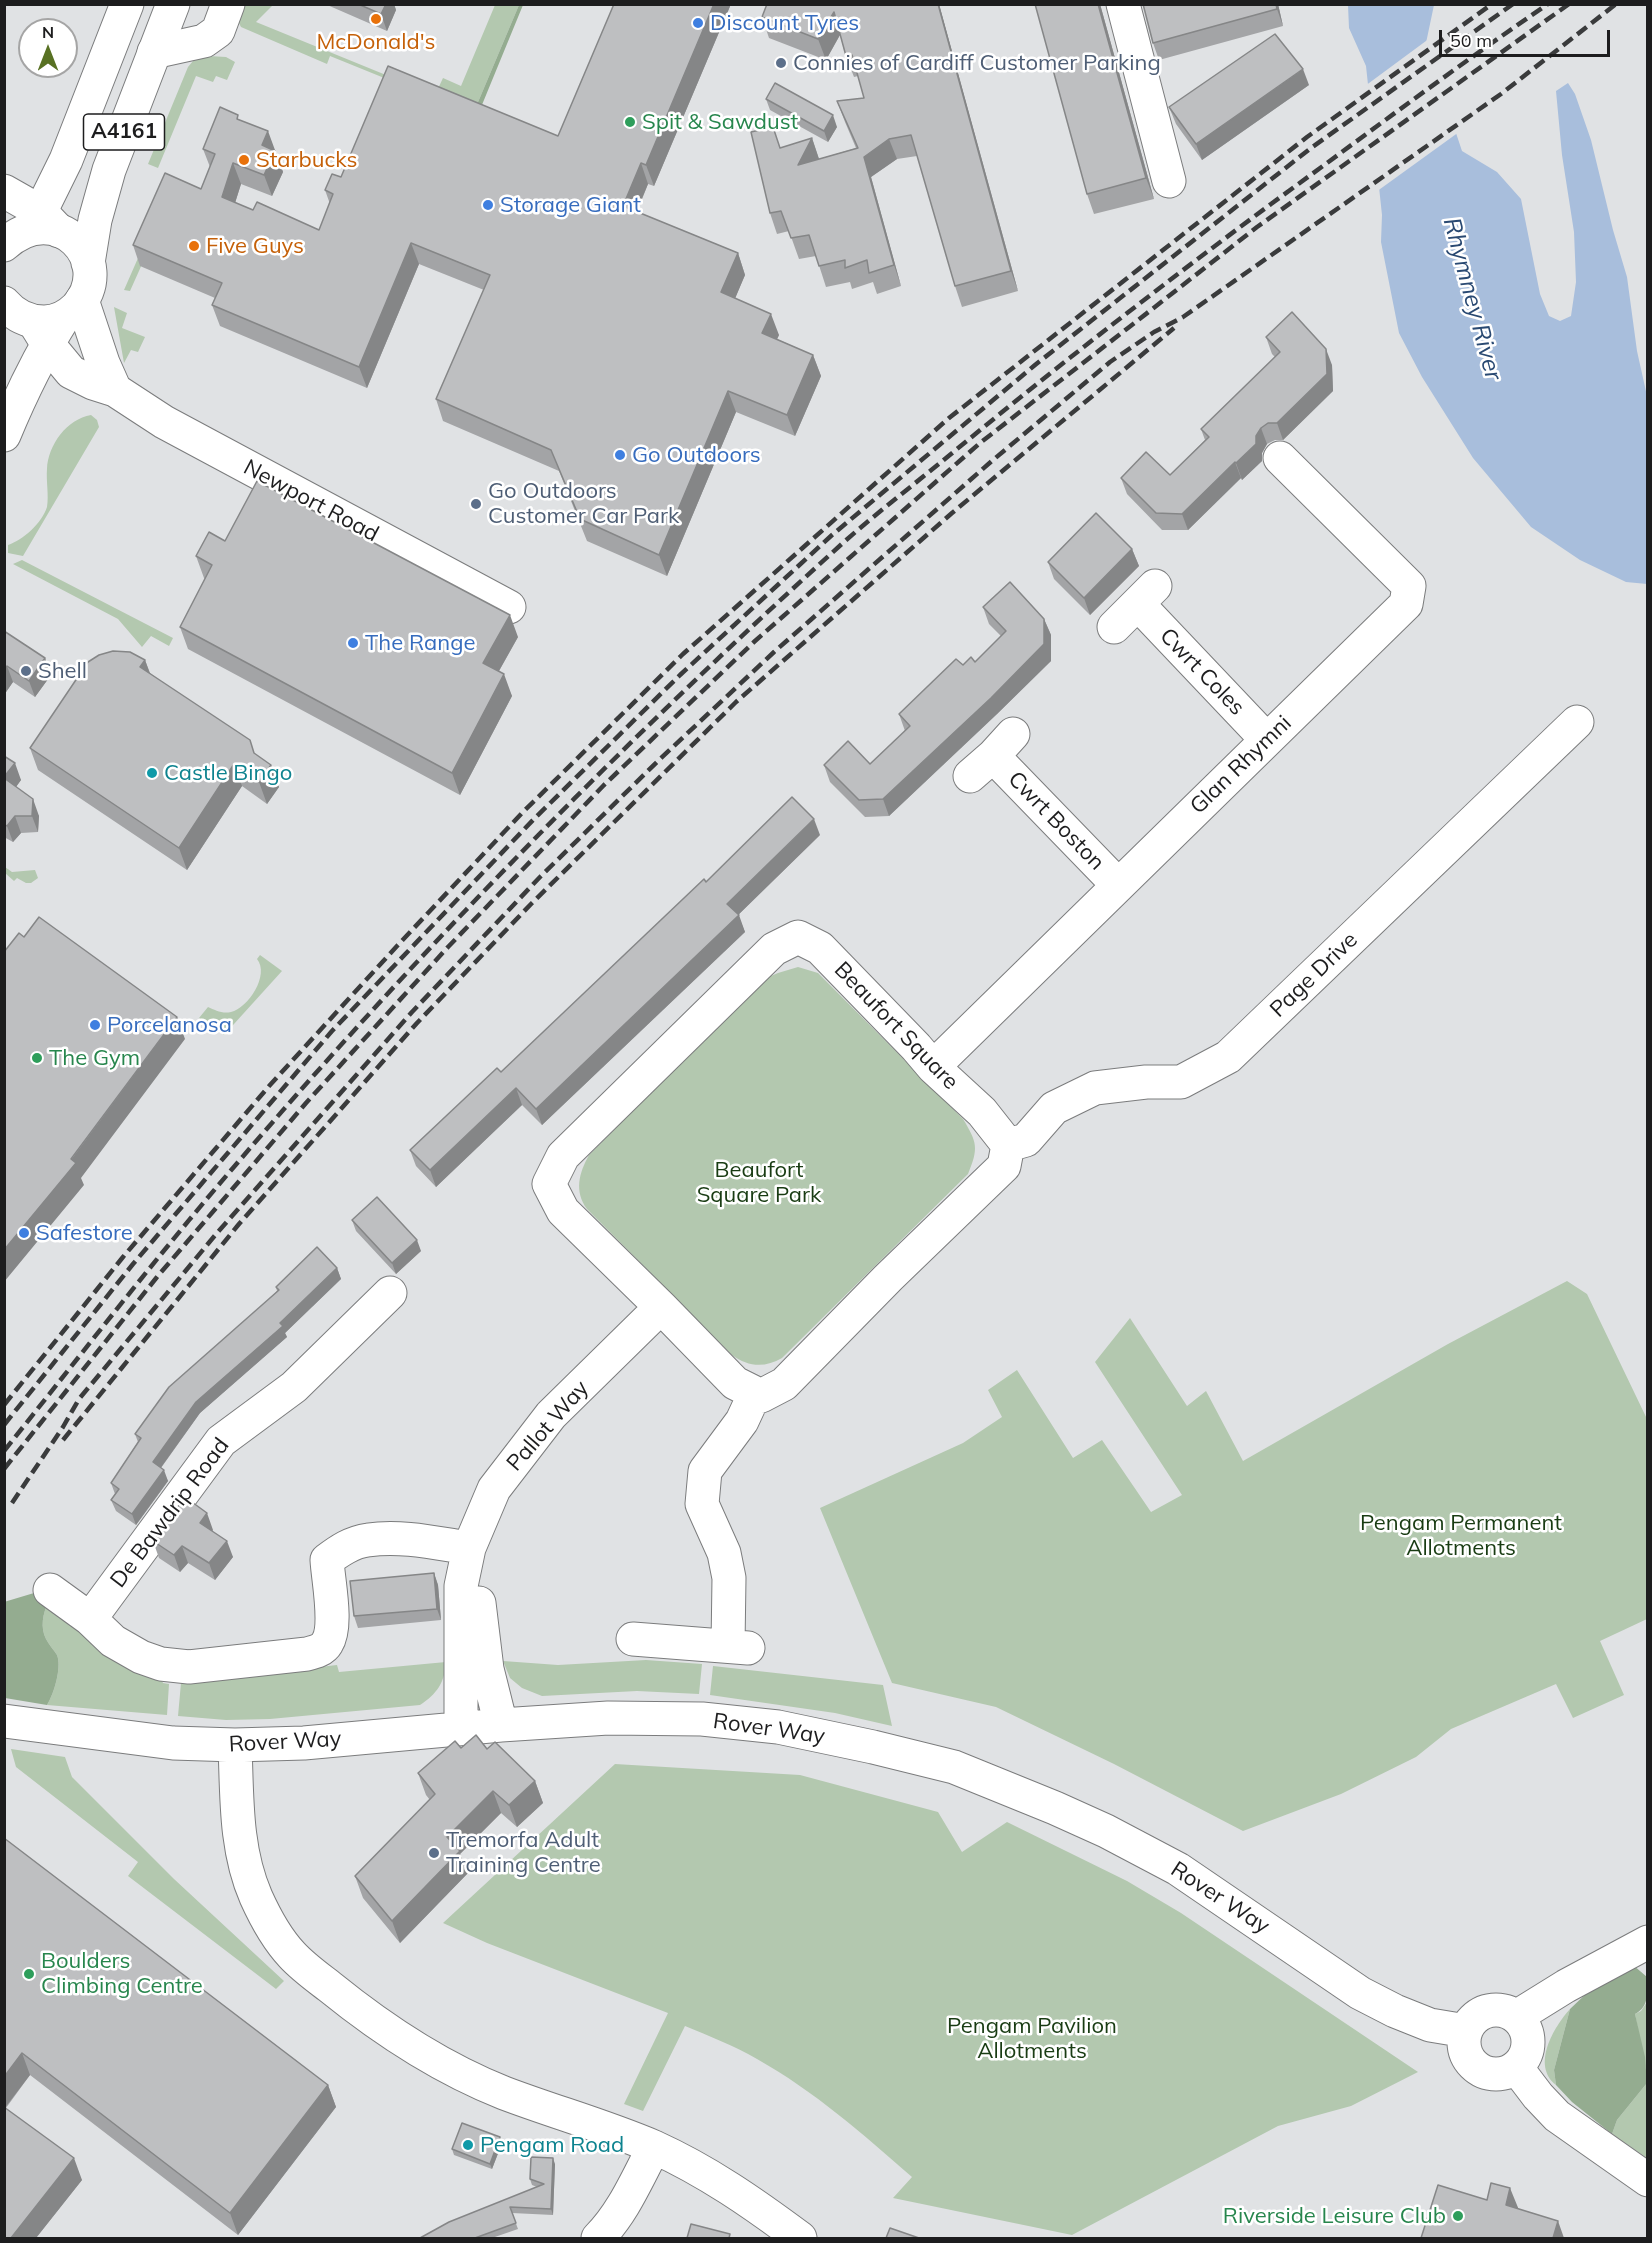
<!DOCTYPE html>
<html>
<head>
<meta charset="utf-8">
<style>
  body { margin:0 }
  #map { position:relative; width:1652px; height:2243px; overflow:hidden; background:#e0e2e4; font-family:Mulish,sans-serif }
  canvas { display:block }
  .frame { position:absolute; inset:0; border:6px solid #1d1d1e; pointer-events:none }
  .north { position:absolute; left:18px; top:18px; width:60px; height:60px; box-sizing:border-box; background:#fff; border:2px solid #a5a5a5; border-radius:50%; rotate:0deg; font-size:16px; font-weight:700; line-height:24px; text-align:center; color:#1d1d1e }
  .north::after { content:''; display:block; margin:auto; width:21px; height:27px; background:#587123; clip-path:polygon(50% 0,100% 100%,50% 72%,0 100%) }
  .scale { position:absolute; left:1439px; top:30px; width:171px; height:27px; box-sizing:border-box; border:3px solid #1d1d1e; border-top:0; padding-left:8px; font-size:18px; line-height:21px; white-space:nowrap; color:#1d1d1e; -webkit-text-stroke:4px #fff; paint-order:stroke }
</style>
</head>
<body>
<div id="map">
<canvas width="1652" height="2243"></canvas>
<div class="frame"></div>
<div class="north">N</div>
<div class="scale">50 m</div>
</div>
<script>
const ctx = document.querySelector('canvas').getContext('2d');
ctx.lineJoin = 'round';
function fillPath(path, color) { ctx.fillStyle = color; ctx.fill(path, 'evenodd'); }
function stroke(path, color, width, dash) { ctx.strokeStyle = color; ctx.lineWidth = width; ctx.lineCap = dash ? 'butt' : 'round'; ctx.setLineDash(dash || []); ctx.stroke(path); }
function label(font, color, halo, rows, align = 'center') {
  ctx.font = font + ' Mulish,sans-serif'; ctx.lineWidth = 5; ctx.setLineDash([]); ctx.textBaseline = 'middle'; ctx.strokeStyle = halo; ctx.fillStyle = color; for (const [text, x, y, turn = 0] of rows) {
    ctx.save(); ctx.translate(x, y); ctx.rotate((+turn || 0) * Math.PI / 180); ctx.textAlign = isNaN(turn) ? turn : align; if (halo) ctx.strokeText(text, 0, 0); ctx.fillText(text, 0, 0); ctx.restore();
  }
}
fillPath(new Path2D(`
  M244,5L272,6L256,22L435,95L443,78L461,86L495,5H519L473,114L330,56L327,64L241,27L238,21Z
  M209,56L226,57L235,62L227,80L216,76L213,82L196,76L158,168L148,164L188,67L193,61Z
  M167,192L173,195L130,291L124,290Z
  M114,307L127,313L122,328L145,337L138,352L131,350L124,363Z
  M91,415L97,420L99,427L23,556L8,553V545C23,540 42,523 47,507C49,495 46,481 47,469C48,445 67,419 91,415Z
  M22,560L173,638L169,646L151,636L142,647L118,619L13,564Z
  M5,867L12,872L35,870L38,878L31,883H26L17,878L14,881L5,873Z
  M260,955L282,971L224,1035L199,1018L208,1007C215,1010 222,1014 231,1012C248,1008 270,975 257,959Z
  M798,967L818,973L963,1119C977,1142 979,1148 968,1174L782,1358C765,1368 748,1367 732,1355L587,1209C574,1191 579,1173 589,1155L766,978L778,973Z
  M1567,1281L1587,1294L1647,1419V1619L1600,1641L1624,1695L1573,1718L1556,1684L1451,1729L1416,1757L1341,1794L1243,1831L1114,1764L996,1707L892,1683L820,1508L963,1443L1002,1417L988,1390L1017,1370L1073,1458L1102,1440L1151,1512L1182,1495L1095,1362L1130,1318L1187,1406L1206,1391L1243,1461L1448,1344Z
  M48,1602L161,1678L163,1683L169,1684L167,1715L47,1705C54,1694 62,1667 57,1655C54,1650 49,1645 46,1639C40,1627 43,1614 48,1602Z
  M646,1660L702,1664L699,1694L637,1691L542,1696L522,1688L510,1678L503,1661L558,1665Z
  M446,1662C445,1682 437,1694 420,1705L270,1719L226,1720L178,1716L181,1683L337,1665L339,1672Z
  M713,1666L883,1685L892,1726L835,1713L710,1695Z
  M11,1749L65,1757L72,1777L174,1879L284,1981L276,1989L128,1876L138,1862L16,1767Z
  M615,1764L800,1775L938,1812L962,1852L1007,1822L1127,1881L1181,1913L1418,2072L1351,2106L1278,2126L1072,2235L893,2198L912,2177C863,2134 814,2091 757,2059C735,2046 709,2036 685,2026L643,2111L624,2104L668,2013L487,1943L443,1923Z
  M1647,2002V2076L1635,2014L1641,2011Z
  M1570,2009L1554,2070L1556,2085C1531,2065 1554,2027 1570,2009Z
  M1647,2083V2158L1612,2134L1617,2120Z`), '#b3c8af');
fillPath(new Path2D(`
  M519,5H523L477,117L473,114Z
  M34,1593L48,1602C43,1614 40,1627 46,1639C49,1645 54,1650 57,1655C62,1667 54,1694 47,1705L5,1698L4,1602Z
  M1633,1965L1647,1977C1647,1992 1650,2006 1635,2014L1645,2057L1647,2083L1617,2120L1612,2134L1572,2102L1556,2085L1554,2070L1570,2009L1589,1991Z`), '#94ac90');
fillPath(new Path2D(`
  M1348,5H1434L1426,43L1462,151L1497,172L1521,199L1540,294L1549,316L1560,321L1571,316L1576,282L1574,232L1562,155L1556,91L1568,83L1575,94L1591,140L1613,230L1627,277L1637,351L1647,396V584L1626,582L1580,560L1531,527L1473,458L1422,377L1399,333L1381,242L1382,215L1366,66L1349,28Z`), '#a8bedc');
fillPath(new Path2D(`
  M1430,38V43L1459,132L1376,192L1365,86Z`), '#e0e2e4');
const minor = new Path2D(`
  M1123,4L1169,181
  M154,52L204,41L218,31L228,4
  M4,191L41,212L59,231
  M82,300L103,363L115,390
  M34,322L47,343L71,372L93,383L115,390L164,422L509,607
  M1138,604L1267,740
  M1114,627L1155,586
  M993,756L1118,885
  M970,776L993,756L1013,734
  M933,1067L1406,604L1409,586L1280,458
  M1008,1145L1026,1140L1054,1108L1095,1088L1146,1082H1181L1228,1057L1577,722
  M50,1590L90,1619L113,1641L141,1657L161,1664L189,1667L307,1654C315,1652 323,1650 327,1643C338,1626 328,1580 327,1560C339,1551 352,1542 368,1540C401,1535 436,1543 469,1548
  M479,1603L487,1669L501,1725
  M90,1619L221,1441L294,1387L390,1293
  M633,1639L748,1648
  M728,1646L729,1578L724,1553L702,1504L705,1471L742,1421L755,1393
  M4,1721L173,1743L235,1745L304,1743L501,1725L608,1718L702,1719L778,1727L873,1747L954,1767L1055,1808L1106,1831L1178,1869L1360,1993L1395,2011L1430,2025L1466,2031
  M461,1728V1586L469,1548L494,1489L551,1415L661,1307L563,1211L549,1184L563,1156L774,949L798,937L820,948L916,1047L933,1067L982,1112L1008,1145L1004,1166L888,1278L784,1384L761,1396L735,1383L661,1307
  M235,1745C237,1796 235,1849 256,1897C265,1917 277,1939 292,1955C303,1967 317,1977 330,1987C383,2030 441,2068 504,2093C554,2112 605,2126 654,2147C707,2171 753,2203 800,2238
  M1464 2042a32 32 0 1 1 64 0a32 32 0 1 1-64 0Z
  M1516,2017L1566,1986L1648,1942
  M1516,2067L1538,2096L1557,2116L1648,2180
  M598,2238C623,2213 637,2179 654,2147`);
const major = new Path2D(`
  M33,227L66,160L127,4
  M4,245C57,196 117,262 77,307C68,316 57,322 44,322C28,322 15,316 4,303
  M88,263L95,220L109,170L173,4
  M4,435C21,394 40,355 64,317`);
stroke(minor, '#7b7c7d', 35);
stroke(major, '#7b7c7d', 35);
stroke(minor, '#fff', 33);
stroke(major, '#fff', 33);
stroke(new Path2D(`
  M4,1405L123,1257L270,1085L397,946L522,813L683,654L949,418L1307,137L1492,4
  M4,1425L133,1264L332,1031L533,820L680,675L832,535L1035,365L1311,148L1513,4
  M63,1440L239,1224L417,1023L532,903L736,702L952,513L1174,328
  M4,1451C80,1356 154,1260 233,1168C422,947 628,737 844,542C879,511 916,483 951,454C1056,367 1162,285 1271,204C1363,137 1454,68 1548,4
  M4,1469L157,1277L306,1103L448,947L604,785L755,641L980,443L1128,328L1257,227L1569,4
  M12,1503L63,1427L79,1399L217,1233L412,1012L540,877L660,759L774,652L993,460L1110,362L1154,332L1183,317L1501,94L1616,4`), '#3a3b3c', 4.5, [12, 6]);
fillPath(new Path2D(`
  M325,4H394L396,10L387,31Z
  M614,4H731L654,186L648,184L637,212L738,253L745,275L735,298L779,335L777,339L813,355L821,376L795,436L736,412L667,576L587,541L559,471L443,421L436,399L484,290L419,264L367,388L220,326L212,305L215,298L140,266L133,245L201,189L210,167L203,149L240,120L275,150L283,172L272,196L241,184L235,203L253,210L319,230L330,204L325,190L341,177L558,136Z
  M767,4H939L1018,291L962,307L955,286L917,156L897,159L871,177L901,286L877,294L873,282L852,289L850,282L826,287L816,256L799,259L789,231L777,234L770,213L781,148L812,138L819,159L856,148L845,122L837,101L864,98L858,76L854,77L846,56L840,35L826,60L769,38L762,17Z
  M1100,4L1154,199L1094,214L1087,194Z
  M1143,4H1278L1283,26L1159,60L1153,43Z
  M1309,85L1202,160L1176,124L1169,107Z
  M766,99L837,127L828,142L770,110Z
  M1266,337L1332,365L1333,391L1283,440H1275L1267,444L1262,453V461L1242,480L1241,478L1188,530H1162L1127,494L1121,478L1170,475L1205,440L1201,429L1275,357L1272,354Z
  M225,541L518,637L499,671L512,696L460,795L188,649L180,627L205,579L204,578L196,556Z
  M1132,549L1139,566L1090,615L1054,579L1048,562Z
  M983,607L1044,619L1051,635V661L997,714L889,816L865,817L830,782L824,765L870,764L905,731L899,714L963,665L975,662L1001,636L989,624Z
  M4,631L45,658L51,675L35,697L13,682L4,695Z
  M145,660L150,673L255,754L279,787L267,804L242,786L187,870L38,770L30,748Z
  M4,756L21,780L16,787L39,816L38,832L21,833L13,842L4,837Z
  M820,835L738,915L745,932L542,1125L522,1105L436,1187L416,1166L410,1150L501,1072L706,882Z
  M352,1220L421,1251L396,1274L356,1231Z
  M337,1268L341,1279L285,1333L287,1337L200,1413L161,1468L168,1481L136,1525L116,1511L111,1500L115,1494L111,1483L138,1442L135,1434L277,1291L276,1287Z
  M213,1530L212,1531L233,1557L215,1580L188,1563L180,1572L159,1558L153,1541Z
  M434,1573L438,1585L441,1620L358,1628L354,1616Z
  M461,1748L487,1749L535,1781L543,1803L517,1827L501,1813L460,1854L468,1873L400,1943L363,1898L355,1876L430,1800L426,1795L418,1773Z
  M4,1838L328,2085L336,2107L238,2235L30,2075L6,2108L82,2180L36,2238H4Z
  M502,2143L492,2169L454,2155L452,2149Z
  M555,2164L553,2215L512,2213L518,2229L492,2238H420L537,2187L532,2185L530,2179Z`), '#a3a4a6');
fillPath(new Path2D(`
  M386,4H394L396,10L387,31L381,14Z
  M714,4H731L654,186L646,165Z
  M938,4H939L1018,291L1011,271Z
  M1098,4H1100L1154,199L1146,178Z
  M1276,4H1278L1283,26L1277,9Z
  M834,12L841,33L826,60L818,39Z
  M1303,69L1309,85L1202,160L1196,144Z
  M833,115L837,127L828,142L824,131Z
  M268,131L283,172L272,196L264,175L262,145Z
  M812,138L819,159L798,165Z
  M889,139L897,159L871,177L901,286L894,265L864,157Z
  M233,163L241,184L230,219L222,197Z
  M641,163L648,184L630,227L623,206Z
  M411,243L419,264L367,388L359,367Z
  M738,253L745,275L729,313L721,292Z
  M771,314L779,335L770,354L762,333Z
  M1326,349L1332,365L1333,391L1283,440L1277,423Z
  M813,355L821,376L795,436L787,415Z
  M728,391L736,412L667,576L659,555Z
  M1261,428L1267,444L1262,453V461L1242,480L1236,463Z
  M1235,462L1241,478L1188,530L1182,514Z
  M1132,549L1139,566L1090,615L1084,598Z
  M510,615L518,637L491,685L483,663Z
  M1044,619L1051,635V661L997,714L889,816L883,799Z
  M45,658L51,675L35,697L29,681Z
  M145,660L153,682L140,667Z
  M7,666L13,682L4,695V669Z
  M504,674L512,696L460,795L452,773Z
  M15,763L21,780L10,795L4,780V777Z
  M234,764L242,786L187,870L179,848Z
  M271,765L279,787L267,804L259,782Z
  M33,799L39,816L38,832L32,816Z
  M15,816L21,833L13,842L7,826Z
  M814,819L820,835L733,920L727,904Z
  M739,915L745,932L542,1125L536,1109Z
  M177,1017L185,1039L81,1178L84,1185L4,1282V1250Z
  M516,1088L522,1105L436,1187L430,1170Z
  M417,1240L421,1251L396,1274L392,1263Z
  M337,1268L341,1279L285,1333L287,1337L200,1413L157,1473L153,1462L196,1402Z
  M164,1470L168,1481L136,1525L132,1514Z
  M207,1513L213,1530L206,1540L200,1523Z
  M227,1541L233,1557L215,1580L209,1563Z
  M182,1546L188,1563L180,1572L174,1555Z
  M434,1573L438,1585L441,1620L437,1609Z
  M535,1781L543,1803L517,1827L509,1805Z
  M493,1791L501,1813L460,1854L468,1873L400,1943L392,1921L447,1837Z
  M22,2053L30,2075L4,2109V2077Z
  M328,2085L336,2107L238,2235L230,2213Z
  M500,2137L502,2143L492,2169L490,2164Z
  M74,2158L82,2180L36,2238H11Z
  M553,2158L555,2164L553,2215L551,2209Z
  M1510,2188L1519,2210L1506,2205Z
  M1558,2221L1564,2238H1553Z`), '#858687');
const building = new Path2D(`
  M358,4H386L381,14Z
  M614,4H714L646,165L641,163L623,206L738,253L721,292L771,314L762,333L813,355L787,415L728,391L659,555L580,519L551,450L436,399L490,275L411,243L359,367L212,305L222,283L133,245L165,173L201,189L215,154L203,149L220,107L238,115L237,119L268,131L262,145L275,151L264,175L233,163L222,197L253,210L257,202L319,230L333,194L325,190L332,174L341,177L388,66L558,136Z
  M767,4H938L1011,271L955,286L911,135L889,139L864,157L894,265L869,273L867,260L845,268V260L819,266L809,235L791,238L781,211L770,213L751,132L773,127L780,148L812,138L798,165L858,148L837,101L864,98L852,55L846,56L834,12L818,39L762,17Z
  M1035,4H1098L1146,178L1087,194Z
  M1143,4H1276L1277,9L1153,43Z
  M1275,34L1303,69L1196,144L1169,107Z
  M775,83L833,115L824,131L766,99Z
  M1292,312L1326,349L1327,374L1277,423H1268L1261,428L1256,436V444L1236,463L1235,462L1182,514L1156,513L1121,478L1146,452L1170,475L1209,437L1201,429L1280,352L1266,337Z
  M257,481L510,615L483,663L504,674L452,773L180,627L212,565L196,556L209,532L225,541Z
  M1096,513L1132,549L1084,598L1048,562Z
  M1010,582L1044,619V644L991,698L883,799L859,800L824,765L848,741L870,764L910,726L899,714L956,659L963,665L971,657L975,662L1006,631L983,607Z
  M4,631L45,658L29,681L7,666L4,669Z
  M113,651L130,652L145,660L140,667L250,740L254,753L271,765L259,782L234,764L179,848L30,748L88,662L99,655Z
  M4,756L15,763L4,777Z
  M4,778L33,799L32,816H15L7,826L4,824Z
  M792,797L814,819L727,904L739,915L536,1109L516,1088L430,1170L410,1150L497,1068L501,1072L704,879L706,882Z
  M39,917L177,1017L71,1159L76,1163L4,1250V952L19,933L24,937Z
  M377,1197L417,1240L392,1263L352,1220Z
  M317,1247L337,1268L280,1323L283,1326L196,1402L153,1462L164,1470L132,1514L111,1500L119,1489L111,1483L141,1438L135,1434L169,1387L279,1290L276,1287Z
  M185,1497L207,1513L200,1523L227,1541L209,1563L182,1546L174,1555L153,1541Z
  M434,1573L437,1609L354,1616L350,1581Z
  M476,1735L487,1749L495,1742L535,1781L509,1805L493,1791L447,1837L460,1851L392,1921L355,1876L435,1794L418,1773L455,1741L461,1748Z
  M4,1838L328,2085L230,2213L22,2053L4,2077Z
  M4,2107L74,2158L11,2238H4Z
  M462,2123L500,2137L490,2164L452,2149Z
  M531,2157L553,2158L551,2209L510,2207L516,2223L475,2238H420L449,2222L544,2184L530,2179Z
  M1491,2183L1510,2188L1506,2205L1558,2221L1553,2238H1421L1438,2185L1487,2200Z
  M691,2224L730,2234L729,2238H687Z
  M890,2228L919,2238H886Z`);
fillPath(building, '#bebfc1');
stroke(building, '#858687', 1.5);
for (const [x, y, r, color] of [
  [376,19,6,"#e8710a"],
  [698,23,6,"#3f7fe0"],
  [781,63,6,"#5c6f8a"],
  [630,122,6,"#2e9e5b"],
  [244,160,6,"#e8710a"],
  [488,205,6,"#3f7fe0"],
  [194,246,6,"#e8710a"],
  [620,455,6,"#3f7fe0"],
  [476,504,6,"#5c6f8a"],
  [353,643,6,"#3f7fe0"],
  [26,671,6,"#5c6f8a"],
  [152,773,6,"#0f9aa8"],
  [95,1025,6,"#3f7fe0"],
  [37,1058,6,"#2e9e5b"],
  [24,1233,6,"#3f7fe0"],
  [434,1853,6,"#5c6f8a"],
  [29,1974,6,"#2e9e5b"],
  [468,2145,6,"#0f9aa8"],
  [1458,2216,6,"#2e9e5b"]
]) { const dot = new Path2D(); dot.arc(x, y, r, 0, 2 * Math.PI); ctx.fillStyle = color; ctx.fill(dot); stroke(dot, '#fff', 2); }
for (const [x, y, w] of [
  [124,132,81]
]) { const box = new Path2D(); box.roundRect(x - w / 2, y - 18, w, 36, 4.5); ctx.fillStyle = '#fff'; ctx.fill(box); stroke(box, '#1d1d1e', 1.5); }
label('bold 21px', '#1d1d1e', null, [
  ["A4161",124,132]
]);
label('22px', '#366cbe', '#fff', [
  ["Discount Tyres",710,23],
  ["Storage Giant",500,205],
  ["Go Outdoors",632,455],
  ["The Range",365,643],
  ["Porcelanosa",107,1025],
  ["Safestore",36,1233]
], 'left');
label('22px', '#c56008', '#fff', [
  ["McDonald's",376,42,"center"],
  ["Starbucks",256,160],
  ["Five Guys",206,246]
], 'left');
label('22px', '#4e5e75', '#fff', [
  ["Connies of Cardiff Customer Parking",793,63],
  ["Go Outdoors",488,491],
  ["Customer Car Park",488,516],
  ["Shell",38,671],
  ["Tremorfa Adult",446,1840],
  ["Training Centre",446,1865]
], 'left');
label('22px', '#27864d', '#fff', [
  ["Spit & Sawdust",642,122],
  ["The Gym",49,1058],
  ["Boulders",41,1961],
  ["Climbing Centre",41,1986],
  ["Riverside Leisure Club",1446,2216,"right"]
], 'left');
label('22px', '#1d1d1e', '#fff', [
  ["Newport Road",311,501,28],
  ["Cwrt Coles",1202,672,46],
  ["Glan Rhymni",1241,765,-44],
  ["Cwrt Boston",1056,821,46],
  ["Page Drive",1314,975,-44],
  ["Beaufort Square",896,1026,46],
  ["Pallot Way",548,1426,-49],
  ["De Bawdrip Road",170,1513,-53],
  ["Rover Way",769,1729,8],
  ["Rover Way",285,1742,-3],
  ["Rover Way",1220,1898,33]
]);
label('22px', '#0d838f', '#fff', [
  ["Castle Bingo",164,773],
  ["Pengam Road",480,2145]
], 'left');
label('22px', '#193c13', '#fff', [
  ["Beaufort",759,1170],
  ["Square Park",759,1195],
  ["Pengam Permanent",1461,1523],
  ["Allotments",1461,1548],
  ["Pengam Pavilion",1032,2026],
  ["Allotments",1032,2051]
]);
label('italic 24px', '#294972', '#fff', [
  ["Rhymney River",1472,299,75]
]);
</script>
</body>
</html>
